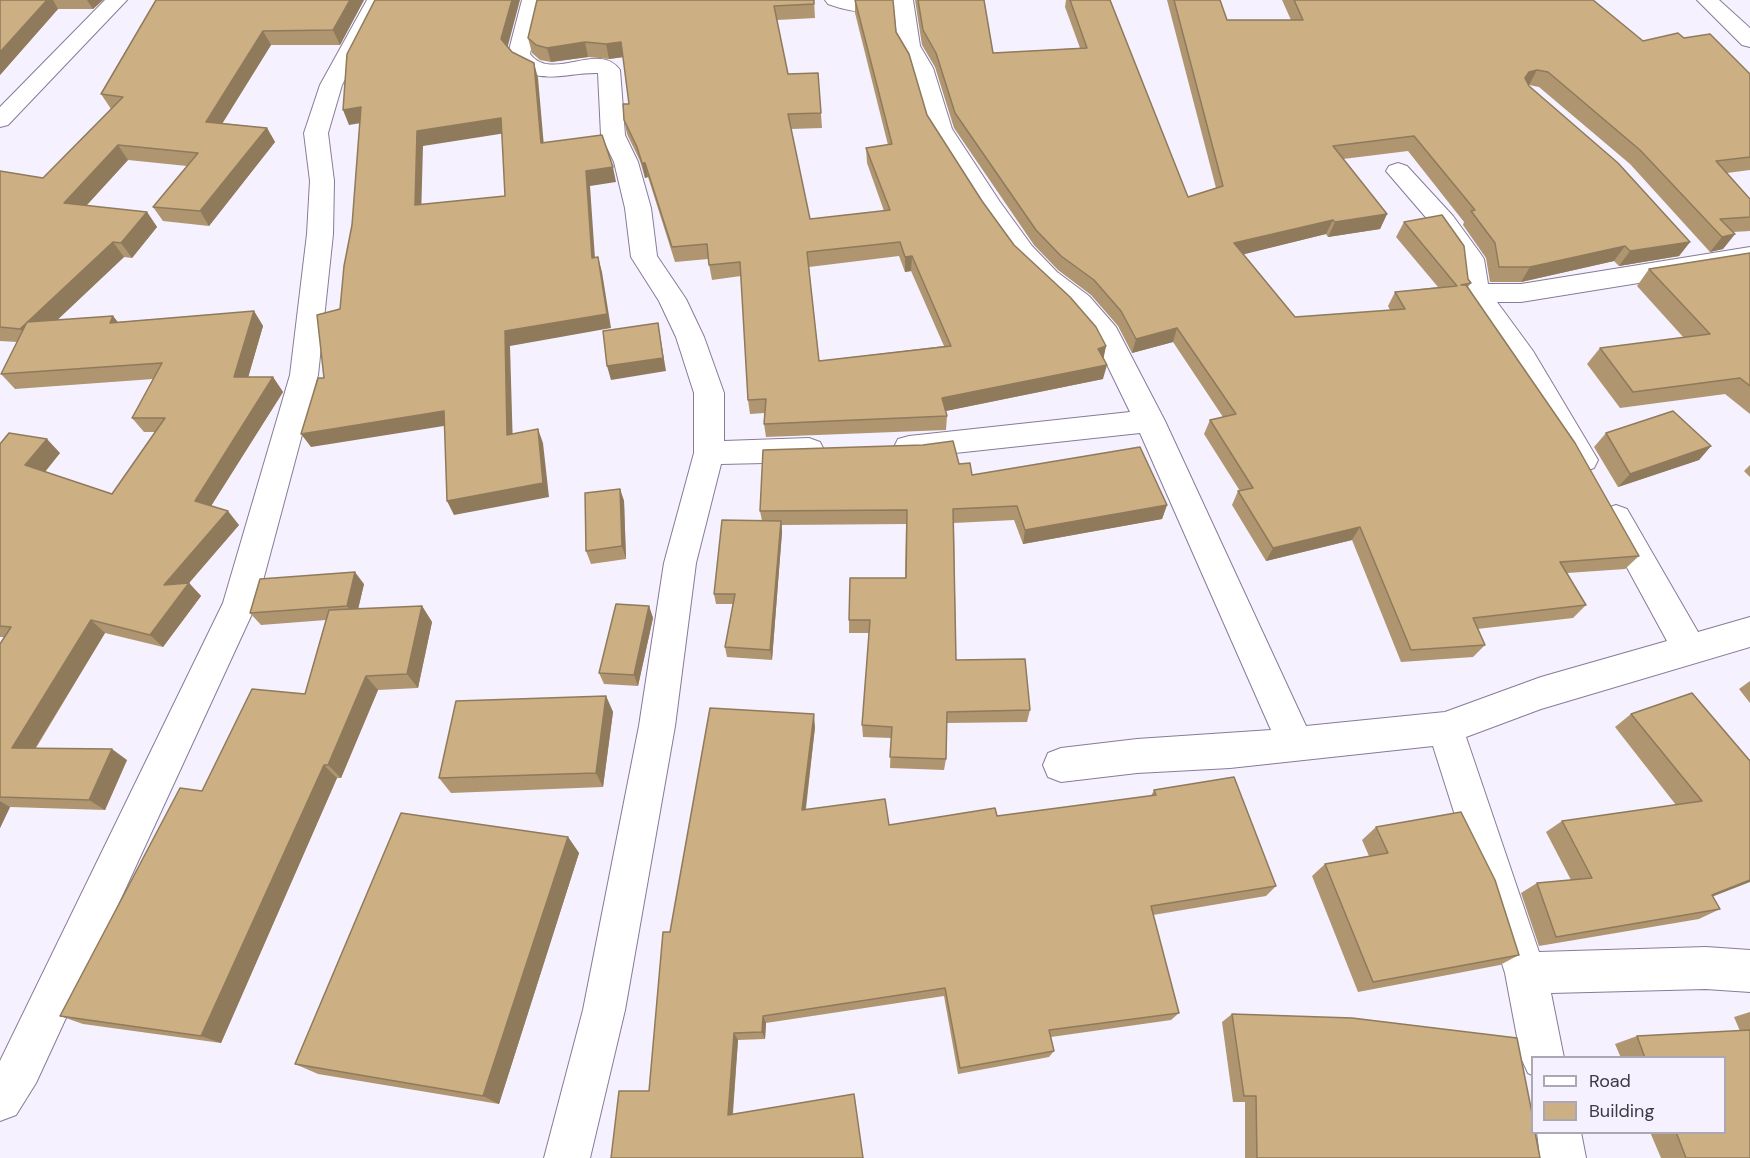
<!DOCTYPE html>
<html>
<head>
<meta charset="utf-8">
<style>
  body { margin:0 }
  #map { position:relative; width:1750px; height:1158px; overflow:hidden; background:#f6f1fe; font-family:"DM Sans",sans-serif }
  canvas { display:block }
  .legend { position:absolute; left:1531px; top:1056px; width:195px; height:78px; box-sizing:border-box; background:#f6f1fe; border:2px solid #aca7b4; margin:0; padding:8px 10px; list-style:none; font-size:18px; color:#3d3844 }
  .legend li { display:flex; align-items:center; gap:12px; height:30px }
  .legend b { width:30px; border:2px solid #aca7b4 }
</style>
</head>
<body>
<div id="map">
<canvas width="1750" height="1158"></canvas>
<ul class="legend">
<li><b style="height:8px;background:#fff"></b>Road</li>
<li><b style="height:16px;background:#ccaf83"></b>Building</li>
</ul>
</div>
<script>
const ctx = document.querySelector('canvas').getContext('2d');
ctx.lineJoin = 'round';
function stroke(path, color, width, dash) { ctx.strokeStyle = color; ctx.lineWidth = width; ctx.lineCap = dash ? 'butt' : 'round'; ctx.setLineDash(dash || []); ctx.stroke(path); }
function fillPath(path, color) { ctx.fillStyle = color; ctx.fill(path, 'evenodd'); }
const minor = new Path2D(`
  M105,0H127L8,125L0,127V107Z
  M367,0H387L342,85L328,133L334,181L333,234L318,375L257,603L36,1083L16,1115L0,1121V1061L223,603L290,375L307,234L310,181L304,133L320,85Z
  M522,0H542L530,54C552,83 599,40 620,70L625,135L638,162L651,208L657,256L686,299L704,337L724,393V441L809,438L820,442L824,450L820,458L809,462L721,464L696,563L675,726L625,1010L590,1158H544L583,1010L639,726L664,563L694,453V393L676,337L659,301L631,257L625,208L614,162L601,135L598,73C563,72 533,90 508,54Z
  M825,0H913L920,46L933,68L952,129L1000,202L1032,246L1057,272L1089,296L1116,327L1165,421L1306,726L1445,712L1541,677L1667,641L1600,518L1605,509L1616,505L1627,509L1698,632L1750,617V647L1541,709L1466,737L1539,952L1706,947L1750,950V992L1706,989L1551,993L1564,1058H1532V1075L1528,1073L1521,1058L1505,973L1433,746L1230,768L1137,773L1061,782L1048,777L1043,765L1048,753L1061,748L1137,739L1271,730L1140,433L909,458L898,455L894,447L898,439L909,436L1130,412L1095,340L1069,310L1039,284L1014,258L982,214L928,129L911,68L898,46L894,9C871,15 850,12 828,4Z
  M1697,0H1719L1750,28V47L1742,45Z
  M1398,163L1407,166L1453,216L1480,253L1484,259L1488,284H1521L1750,247V265L1521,302H1497L1533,351L1598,460L1594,468L1583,472L1572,468L1513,365L1462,293L1458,260L1435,228L1386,171L1389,166Z
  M1537,1132H1581L1586,1158H1540Z`);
stroke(minor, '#877b98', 2);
fillPath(minor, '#fff');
fillPath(new Path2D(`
  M0,0H103L93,9H58L0,75Z
  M156,0H364L340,45H271L222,123L267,128L275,142L209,226L163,221L153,207L187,166L128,160L86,206L147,212L157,227L132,258L124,257L57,320L113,316L118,322L254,311L263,326L248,377H273L283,392L211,506L239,525L189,583L201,596L163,647L105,633L36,748L127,760L105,810L10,807L0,828V644L4,637H0V444L60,453L45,472L112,494L155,432H144L132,418L153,379L15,389L1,374L17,342L0,341V171L43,178L111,109L101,94Z
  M814,0L815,18L777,20L788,74L818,73L822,128L791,129L810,219L884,211L867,163L866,148L888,145L855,13V0L896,32L927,115L982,201L1014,245L1106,346L1103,358V379L945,411L947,416L946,430L766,437L764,424L765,413L750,414L748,400L741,276L712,280L708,259L675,262L648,177L645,178L640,161L627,134L624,120L629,104L623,57L609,59L588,57L551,62L540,60L532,53L528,38ZM899,256L905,272L911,271L944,346L819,361L809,267Z
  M915,0H984L993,53L1080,48L1065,7L1066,0H1110L1188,197L1216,188L1167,0H1220L1227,20H1291L1282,0H1593L1643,41L1684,38L1750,74V170L1727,173L1750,199V231L1733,232L1735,234L1723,249L1710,252L1630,164L1539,87L1529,85H1528L1690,242L1679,256L1619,266L1614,261L1521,282H1490L1486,258L1463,225L1464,222L1408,151L1343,159L1387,214L1380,229L1328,237L1326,234L1243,254L1295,317L1390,310L1388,306L1395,292L1438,287L1396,237L1404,222L1468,279L1471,283L1468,287L1639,556L1625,569L1567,573L1586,605L1573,618L1477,629L1485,645L1473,657L1401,662L1352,540L1266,561L1232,505L1238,491H1240L1204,434L1210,420L1223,417L1173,342L1132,353L1118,326L1091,295L1058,270L1034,245L954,128L935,67L922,45Z
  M1750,253V414L1725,394L1620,408L1587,364L1600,348L1684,338L1637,286L1649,269Z
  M1606,433L1711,446L1699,460L1618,487L1594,447Z
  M959,464L972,475L1167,505L1162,519L1023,544L1014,520L954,523L956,660L1030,710L1027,722L947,723L946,759L944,770L890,768L891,738L863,737L862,725L869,633H849V620L905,578L906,524L782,525V532L772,660L727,657L725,647L733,604H716L714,594L762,521L760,511Z
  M1750,465V477L1744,471Z
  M620,489L624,501L626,559L591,564L586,551Z
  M364,584L358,609L422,606L432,622L418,688L378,690L341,778H337L221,1043L83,1024L60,1016L202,791L305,694L326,620L261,625L250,613Z
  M649,606L653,618L638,686L604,684L599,673Z
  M1750,681V703L1739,689Z
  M1692,693L1712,896L1720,909L1699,919L1539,946L1521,893L1537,883L1571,880L1546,832L1562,821L1676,805L1615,727L1631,714Z
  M606,696L613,712L603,787L451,793L439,778Z
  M815,727L806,809L889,825L997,816L1151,796L1154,790L1276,886L1266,896L1153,915L1179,1013L1171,1020L1051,1037L1054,1051L1049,1057L958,1074L944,996L766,1023L765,1039L738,1040L733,1114L863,1158L649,1091L670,932Z
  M1376,827L1519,955L1500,965L1358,992L1312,876L1325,864L1369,856L1362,840Z
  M568,837L579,853L499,1104L318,1074L295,1064Z
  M1750,1012V1158H1661L1650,1132H1725V1058H1621L1615,1044L1637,1036L1740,1031L1734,1017Z
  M1232,1014L1540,1158H1245V1102H1233L1222,1022Z`), '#af9671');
fillPath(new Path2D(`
  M47,0H53L58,9L0,75V52Z
  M87,0H103L93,9Z
  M350,0H364L340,45L333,30Z
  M512,0H520L506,53L501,39Z
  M263,31L271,45L214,137L206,122Z
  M585,42L588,57L551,62L547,48Z
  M621,42L624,57L609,59L606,44Z
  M534,63L538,78L545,158L541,143Z
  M1537,70L1529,85L1521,87L1525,78L1529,72Z
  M361,107L367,122L349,125L343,110Z
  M501,118L506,133L423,146L421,219L415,205L417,131Z
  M267,128L275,142L209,226L200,211Z
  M118,145L128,160L75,218L64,203Z
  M642,163H645L648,177L645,178Z
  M613,167L616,182L590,186L596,273L592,258L586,171Z
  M147,212L157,227L132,258L121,243Z
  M1387,214L1380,229L1328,237L1335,222Z
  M1333,220L1326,234L1229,258L1234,243Z
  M1735,234L1723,249L1710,252L1722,237Z
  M113,242L124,257L33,343L20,329Z
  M1690,242L1679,256L1619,266L1630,251Z
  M1625,246L1614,261L1521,282L1530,267Z
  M912,256L911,271L905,272V257Z
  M598,257L602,272L611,328L510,346L513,449L507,435L505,331Z
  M254,311L263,326L244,392L234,377Z
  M113,316L124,331L110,323Z
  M658,323L666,371L611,380L607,366Z
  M1177,328L1173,342L1132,353L1136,339Z
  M1106,346L1103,361L1098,349Z
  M1107,365L1103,379L941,412L942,398Z
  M273,377L283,392L206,514L195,501Z
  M444,411L450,425L311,447L301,434Z
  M538,429L543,443L549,497L454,515L447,501Z
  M47,439L60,453L39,479L25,465Z
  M1711,446L1699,460L1618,487L1630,474Z
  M620,489L624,501L626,559L622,546Z
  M1167,505L1162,519L1023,544L1025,530Z
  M228,511L239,525L189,583L201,596L163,647L150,635L164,585Z
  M781,521L782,532L772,660L770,650Z
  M1360,527L1352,540L1266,561L1273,548Z
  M355,572L364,584L356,618L347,606Z
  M422,606L432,622L418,688L407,674Z
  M649,606L653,618L638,686L634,675Z
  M91,620L105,633L29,758L12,748Z
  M366,676L378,690L341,778L328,765Z
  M606,696L613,712L603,787L596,773Z
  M814,714L815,727L804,821L802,810Z
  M112,749L127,760L105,810L89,800Z
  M324,765L337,778L221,1043L201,1036Z
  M0,801L10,807L0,828Z
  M568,837L579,853L499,1104L483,1096Z
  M1750,880V882L1691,905L1712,895Z
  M763,1016L766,1023L765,1039L762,1032Z
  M734,1033L738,1040L732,1120L728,1115Z`), '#8f7a5c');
const building = new Path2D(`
  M0,0H47L0,52Z
  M156,0H350L333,30L263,31L206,122L267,128L200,211L153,207L198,153L118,145L64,203L147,212L121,243L113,242L20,329L0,327V171L43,178L123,97L101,94Z
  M375,0H512L501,39L512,52L534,63L541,143L602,135L613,167L586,171L592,258L598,257L607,314L505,331L507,435L538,429L543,483L447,501L444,411L301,434L318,378H324L317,315L340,309L344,266L352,225L361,107L343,110L347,54ZM501,118L505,196L415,205L417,131Z
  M537,0H814V4L774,6L788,74L818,73L821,113L788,114L810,219L890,210L866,148L892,144L855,0H893L896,32L909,54L927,115L982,201L1014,245L1070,297L1096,327L1106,346L1098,349L1107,365L942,398L947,416L764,424L766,399L748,400L740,262L709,265L707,244L672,247L645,163H642L637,147L624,120L623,104H629L621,42L606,44L585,42L547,48L536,45L528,38ZM900,242L905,257L912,256L951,346L819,361L807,252Z
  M918,0H984L993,53L1087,48L1070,0H1110L1188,197L1223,186L1174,0H1220L1227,20H1303L1294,0H1593L1643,41L1678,33L1684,38L1710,34L1750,74V157L1716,161L1750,199V217L1720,219L1735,234L1722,237L1640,150L1548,72L1537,70L1529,72L1525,78L1529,86L1618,163L1690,242L1630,251L1625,246L1530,267H1499L1495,243L1471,211L1475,210L1414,136L1333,146L1387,214L1335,222L1333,220L1234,243L1295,317L1405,309L1395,292L1457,286L1404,222L1442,215L1464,246L1468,279L1471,283L1461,285H1466L1575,443L1639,556L1560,562L1586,605L1473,618L1485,645L1411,650L1360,527L1273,548L1238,491L1253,488L1210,420L1236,414L1177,328L1136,339L1121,311L1094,280L1061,256L1036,230L955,113L936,53L923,30Z
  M1750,253V386L1740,378L1633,392L1600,348L1710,334L1649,269Z
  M254,311L234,377H273L195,501L228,511L164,585L189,583L150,635L91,620L12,748L112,749L89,800L0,797V644L11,627L0,626V444L9,433L47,439L25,465L112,494L165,418H132L162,363L1,374L27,322L113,316L110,323Z
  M658,323L663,358L607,366L603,331Z
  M1673,411L1711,446L1630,474L1606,433Z
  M953,441L959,464L970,463L972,475L1140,447L1167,505L1025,530L1017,506L953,509L956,660L1025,659L1030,710L947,712L946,759L890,757L892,727L862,725L870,620H849L850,578H906L907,510L760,511L763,450L923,445Z
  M620,489L622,546L586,551L585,493Z
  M722,520L781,521L770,650L725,647L735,594H714Z
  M355,572L347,606L250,613L260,579Z
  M616,604L649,606L634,675L599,673Z
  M422,606L407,674L366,676L328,765H324L201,1036L60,1016L180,788L202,791L252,689L305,694L329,610Z
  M1692,693L1750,761V880L1712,895L1720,909L1556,937L1537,883L1592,878L1562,821L1702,801L1631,714Z
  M606,696L596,773L439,778L456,701Z
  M710,708L814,714L802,810L885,799L889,825L995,808L997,816L1156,795L1154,790L1234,777L1276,886L1151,906L1179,1013L1049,1030L1054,1051L960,1068L945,988L763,1016L762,1032L734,1033L728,1115L854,1094L863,1158H611L619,1091H649L663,932H670Z
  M1461,812L1495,880L1519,955L1373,982L1325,864L1388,853L1376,827Z
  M401,813L568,837L483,1096L295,1064Z
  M1232,1014L1352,1018L1517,1038L1533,1118V1132H1535L1540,1158H1257L1256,1096H1244Z
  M1750,1030V1158H1686L1676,1132H1725V1058H1645L1637,1036Z`);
fillPath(building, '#ccaf83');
stroke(building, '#8f7a5c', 1.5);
</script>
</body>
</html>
